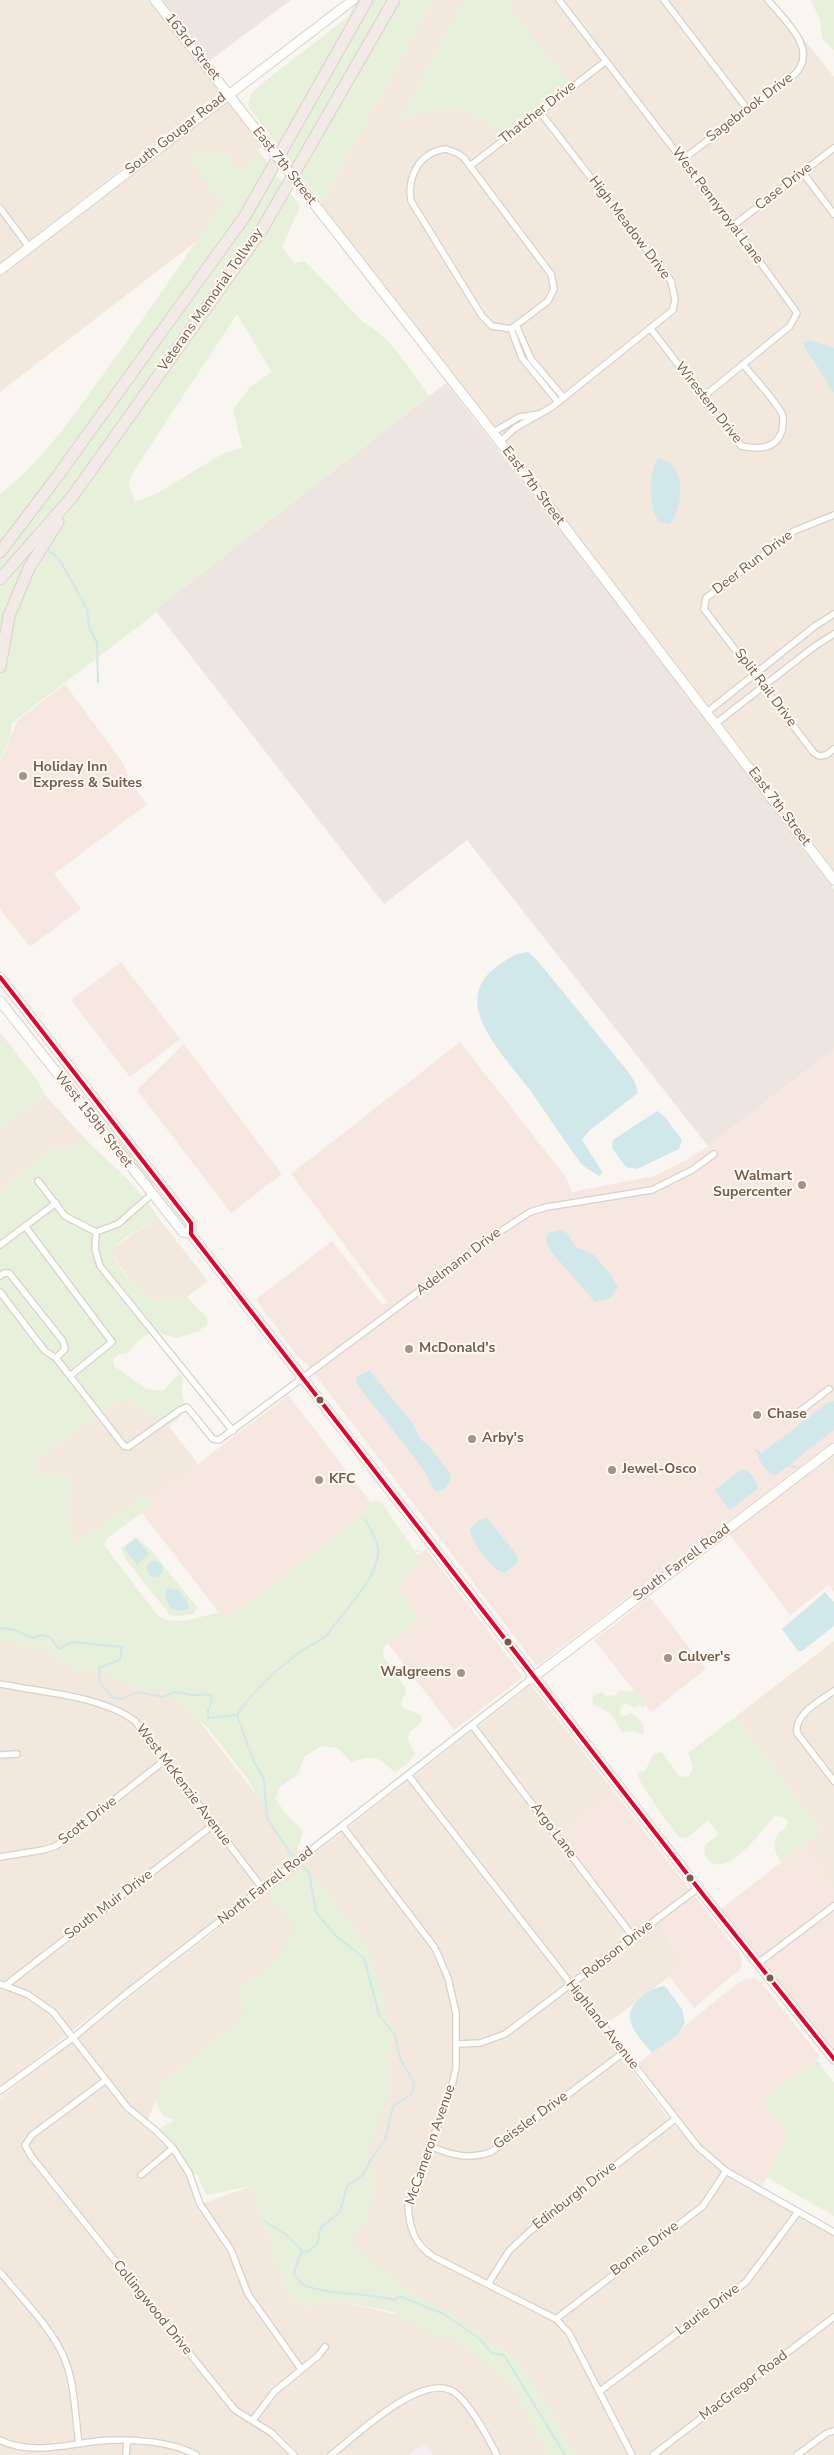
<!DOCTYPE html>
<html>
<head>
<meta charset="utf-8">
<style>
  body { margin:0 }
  canvas { display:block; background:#f9f5f0 }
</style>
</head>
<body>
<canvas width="834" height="2455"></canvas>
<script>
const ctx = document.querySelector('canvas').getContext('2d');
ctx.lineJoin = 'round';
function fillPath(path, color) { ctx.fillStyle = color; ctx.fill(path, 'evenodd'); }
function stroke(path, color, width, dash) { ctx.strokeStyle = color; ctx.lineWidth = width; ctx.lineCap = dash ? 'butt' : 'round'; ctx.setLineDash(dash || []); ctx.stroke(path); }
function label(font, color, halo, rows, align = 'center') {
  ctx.font = font + ' "Nunito Sans",sans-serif'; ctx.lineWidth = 4; ctx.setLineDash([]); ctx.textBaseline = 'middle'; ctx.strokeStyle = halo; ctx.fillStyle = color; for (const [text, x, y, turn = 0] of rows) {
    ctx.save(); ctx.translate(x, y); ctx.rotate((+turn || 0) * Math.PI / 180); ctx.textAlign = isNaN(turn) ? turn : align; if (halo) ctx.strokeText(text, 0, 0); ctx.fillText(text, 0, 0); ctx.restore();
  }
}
fillPath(new Path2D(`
  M0,0H149L220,92L0,264Z
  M433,0H773L834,77V872L321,205Z
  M228,102L262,145L198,240L0,392V275Z
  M44,1094L90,1144H74L62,1150L58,1147L40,1157L0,1191V1130L23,1109L42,1099Z
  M157,1216L208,1281L187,1297H174L154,1301L137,1290L112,1254L114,1248L134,1233L154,1222Z
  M116,1402H132L169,1426L198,1464L150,1501L115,1516L79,1541L73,1539L70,1512L71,1482L64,1473L38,1475L34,1463L42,1455Z
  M834,1451V1474L822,1459Z
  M0,1630L157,1666L301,1853L0,2087Z
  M834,1641V1888L802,1846L821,1830L735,1717Z
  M531,1685L615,1793L556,1839L634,1941L657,1923L687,1963L600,2029L674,2125L709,2160L727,2175L834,2235V2455H433L423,2444L409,2455H0V2098ZM390,2022V2086L364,2144L346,2251L427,2322L340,2301L305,2307L289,2298L252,2186L198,2205L187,2175L170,2148L146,2125L162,2082Z`), '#f2e8de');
fillPath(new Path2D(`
  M65,684L123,763L130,782L147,804L54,874L81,909L30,947L0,909V763L17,721Z
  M121,962L180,1039L130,1077L71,1000Z
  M460,1042L565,1176L572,1192L654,1176L684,1161L708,1146L834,1049V1441L537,1666L307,1364L297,1356L256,1299L332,1241L382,1305L387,1302L291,1174Z
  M184,1044L282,1174L231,1213L137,1090Z
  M288,1395L376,1509L227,1623L139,1509Z
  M822,1459L834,1474V1592L829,1585L790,1615L728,1532Z
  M426,1549L523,1677L454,1730L387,1642L384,1581Z
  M650,1597L706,1669L651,1712L594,1640Z
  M615,1793L740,1954L742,1965L739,1970L694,2008L669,1976L687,1962L657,1923L633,1941L556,1839Z
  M802,1846L834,1888V2051L721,1909Z
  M755,1978L761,1982L820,2056L762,2100L789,2135L761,2188L726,2167L702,2147L690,2135L636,2065L738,1983L746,1979Z`), '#f6e8e1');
fillPath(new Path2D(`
  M162,0H291L209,61Z
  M446,383L675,678L834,889V1049L708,1146L467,840L384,904L155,610Z`), '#ede5e0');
fillPath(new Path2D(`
  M423,2444L433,2455H409Z`), '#f6eef6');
fillPath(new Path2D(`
  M356,0H433L322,203L249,108C247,97 252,92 260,85L349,16Z
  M462,0H507L521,23L570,83L502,135C455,103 453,100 399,122Z
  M811,0H834V50L823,40L819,18Z
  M208,149L228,153L242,174L258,150L300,206L282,247L294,263L305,261L363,322C392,338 410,370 429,396L155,610L157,612L12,723L10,736L0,761V494C39,464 68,423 97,383C141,323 182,262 224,201L216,197L187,154ZM237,314L272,372L250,387L233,410L242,448L224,453L156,494L135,502L129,486L131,475Z
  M0,1032L39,1083L44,1094L42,1099L23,1109L0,1130Z
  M107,1121L156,1185L155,1186L152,1188L114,1138Z
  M74,1144H90C113,1166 140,1188 157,1216L154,1222C140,1229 117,1238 112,1254C124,1275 134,1288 154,1301L174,1297H187L207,1318V1325L197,1332L177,1338L154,1332L141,1338L127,1353L119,1354L113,1359L114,1366L146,1389L163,1391L179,1374L183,1378C177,1404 197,1406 169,1426L132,1402H116L42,1455L34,1463L38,1475L64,1473L71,1482L70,1512L73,1539L79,1540L87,1536L144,1494L150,1498V1507L107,1538L104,1545L159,1617C180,1627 200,1616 220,1612L228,1619L359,1517L366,1507L374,1501L381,1502L419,1557V1563L401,1581L399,1591L419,1618L412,1626L383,1647L384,1658L405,1687L406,1692L400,1703L404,1708L421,1715V1722L409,1732L408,1740L415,1753L409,1762L395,1773C378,1756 374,1754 351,1762L338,1748L321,1746L304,1757L298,1774L279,1788L276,1799L285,1813L303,1831L298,1847L290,1853L283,1848L249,1781L207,1727L184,1708L162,1693L120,1682L106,1674L73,1670L42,1649L0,1640V1191L40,1157L58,1147L62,1150Z
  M136,1537L150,1549L197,1607L194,1614L177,1616L170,1615L126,1560L121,1548Z
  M637,1689L646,1703L644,1707L639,1705L635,1708L626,1703L621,1706L620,1714L623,1716L631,1713C639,1719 645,1722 644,1732L641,1735L634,1731L622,1732L611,1714L592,1703L593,1696L602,1692L606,1696L615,1695L621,1690L630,1692Z
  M735,1717L822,1831L781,1862C772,1848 771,1837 786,1827L788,1821L783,1817L775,1816C763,1828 728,1880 708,1860C704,1856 704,1850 705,1845L719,1834L708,1820L688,1837L680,1838L664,1818L638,1778V1772L645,1771L654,1753L662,1752L679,1776L688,1777L693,1769L688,1753Z
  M307,1866L369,1948L390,2022V2086L366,2159L378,2177L368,2216L352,2239L354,2246L403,2287L453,2315L518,2360L550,2407L575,2455H548L511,2384L452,2337L439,2338L393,2312L340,2301L305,2307L289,2298L252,2186L206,2195L197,2174L193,2175L180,2152L160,2129L174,2120L163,2116L155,2100L162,2082L245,2015L237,1990C256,1976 292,1950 295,1926L269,1898L270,1891Z
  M816,2059L834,2083V2216L766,2177L789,2135L762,2100Z`), '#e7f0db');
fillPath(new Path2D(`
  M809,340L834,348V393L804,346V342Z
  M658,458C687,463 684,506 670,524C666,523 662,523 659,521C648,510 649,469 658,458Z
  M528,952L537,960L629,1073L635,1082L638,1093L589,1131L582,1140L601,1170L602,1173L599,1176L582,1165C564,1140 547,1115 530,1090C507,1058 448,1004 495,968C506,960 514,953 528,952Z
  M657,1111L664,1116L680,1137L682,1140L679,1149L637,1169L626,1167L612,1148L613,1140Z
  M560,1230L567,1233L576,1247L594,1255L611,1275L618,1288L610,1298L595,1302L549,1249L546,1240L548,1233Z
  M369,1370L413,1424L420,1439L428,1445L450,1473L451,1480L442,1491H436L432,1487L424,1470L356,1383L357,1377Z
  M834,1401V1430L776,1475L770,1474L759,1460V1455L829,1402Z
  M742,1469C749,1470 758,1481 758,1488L732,1509H728L715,1490Z
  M487,1518L517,1555V1563L504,1573C492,1571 470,1540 470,1529L479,1520Z
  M136,1539L149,1554L137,1565L125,1550L126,1546Z
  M147 1569a8 8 0 1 1 16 0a8 8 0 1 1-16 0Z
  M167,1588L178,1590L187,1601L189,1609L179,1611L171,1608L165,1596Z
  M825,1592L834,1602V1626L802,1651H798L782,1629Z
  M665,1986L682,2009L685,2023L678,2034L652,2053C645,2044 631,2030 630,2019C628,2002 651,1987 665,1986Z`), '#d0e8ea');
stroke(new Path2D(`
  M49,552L53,553L61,562L87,609L89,627L97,643L98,682
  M756,1450L762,1456
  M787,1465L800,1468
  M339,1482L340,1483
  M0,1628L15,1630L33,1638L42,1635L50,1637L59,1649L72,1642L122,1647L120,1660L99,1668L100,1683L113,1698L122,1699L137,1692L163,1697C182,1687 180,1696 196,1695C202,1695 206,1694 212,1695L210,1706L208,1709V1718C218,1718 226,1715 237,1715
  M237,1715L253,1760L264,1779L267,1818L291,1854L309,1873L316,1912L336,1936L364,1958L379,2015L395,2035L400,2058L414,2083L412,2094L393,2106L385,2140L370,2161L363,2175L347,2186L340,2212L321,2227L317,2245L307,2252L302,2251
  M237,1715C254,1689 276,1670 301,1651C310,1645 320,1642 328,1634C343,1611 381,1576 378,1548C376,1538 370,1528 365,1519
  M264,2221L288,2236L302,2251
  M302,2251C300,2260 295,2265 294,2274L303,2285C333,2296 364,2292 395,2300L399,2296L444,2314L480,2339L492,2353L504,2355L565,2455`), '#d0e8ea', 2);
const street = new Path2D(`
  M559,0L747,244L797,313L790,326L703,397
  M664,0L748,110
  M446,149L457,153L464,158L551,274L554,289L548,301L511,329L492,326L482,316L411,201C407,177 419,152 446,149Z
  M682,160L795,74C819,49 785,21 768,0
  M470,166L606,61
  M803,173L834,214
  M0,208L29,247
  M733,226L834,148
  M517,327L531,359L564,398
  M650,328L741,446C759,450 777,449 782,430C783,425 784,418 782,414C776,401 753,377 743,364
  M511,329L522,358L558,402
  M492,433L519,417L539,414
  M500,442L515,428L552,407L673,310L675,299L671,281L540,112
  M834,515L794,531L706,598L704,609L814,753L819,756L826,755L834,749
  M706,713L815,626L834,614
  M715,724L815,646L834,634
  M38,1181L65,1216L96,1232L95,1249L100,1266L233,1431
  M25,1226L112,1342L70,1376
  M96,1232L118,1224L152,1194
  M0,1245L56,1203
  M0,1276L4,1273H9L63,1341L65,1349L56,1358
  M0,1292L45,1351L56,1358L124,1446L128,1447L180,1410L187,1407L213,1439L219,1440L492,1237L530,1212L547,1207L652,1190L692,1170L714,1154
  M795,1415L829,1389
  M0,1684C41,1692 102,1696 135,1721L263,1889
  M834,1691C820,1701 794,1714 797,1733L834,1781
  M472,1725L634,1938
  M0,1755L17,1754
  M408,1775L698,2147L726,2171L834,2232
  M343,1827L435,1948L448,1978L456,2013V2068L451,2090L408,2205C409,2226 414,2245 434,2257L556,2319L569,2333L632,2455
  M0,1857L43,1850L56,1846L165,1760
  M757,1964L834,1906
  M0,1984L27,1994L53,2012L127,2107L155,2130L173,2148L189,2173L200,2204L231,2250L248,2294L301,2369
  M6,1985L213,1825
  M458,2044L480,2043L505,2034L698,1888
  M106,2080L32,2135L25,2145L31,2156L235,2410L272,2433L294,2455
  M0,2091L74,2037L122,1997L531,1679
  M430,2146C451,2155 468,2160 491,2152L623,2053
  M141,2175L173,2148
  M0,2272C21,2298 53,2329 65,2360C75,2385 75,2417 79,2444
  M488,2284L509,2251L529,2232L674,2120
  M556,2319L703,2206L726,2171
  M600,2391L746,2282L798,2212
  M253,2420L274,2392L318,2356L325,2347
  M0,2440C28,2455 67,2445 98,2441C127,2438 172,2441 196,2455
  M126,2455L127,2441
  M331,2455C356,2436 422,2371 454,2392C470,2403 488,2438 497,2455
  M653,2455L834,2317
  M797,2455L827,2433L834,2431`);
const secondary = new Path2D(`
  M155,0L260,135
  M305,192L500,442L834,880
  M0,270L353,0
  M0,977L191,1223V1234L705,1897L834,2059
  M0,1001L183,1232L191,1234
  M531,1679L834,1448`);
const highway = new Path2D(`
  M0,552L54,481L245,216L367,0
  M0,579L72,497L261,231L394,0
  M0,667L9,616L29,568L58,522`);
stroke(street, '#d7d1cb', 8);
stroke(secondary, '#d9d2cb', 11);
stroke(highway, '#dad1cc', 13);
stroke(street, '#fefefd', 5.5);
stroke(secondary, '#fefefd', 9);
stroke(highway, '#f2eae7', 11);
const secondaryBridge = new Path2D(`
  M260,135L305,192`);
stroke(secondaryBridge, '#d9d2cb', 11, []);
stroke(secondaryBridge, '#fefefd', 9);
stroke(new Path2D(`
  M0,977L191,1223V1234L705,1897L834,2059`), '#e4002b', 4);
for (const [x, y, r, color] of [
  [23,776,5,"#a69286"],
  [802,1185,5,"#a69286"],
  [409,1349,5,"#a69286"],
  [320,1400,4.5,"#7a5c4d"],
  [757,1415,5,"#a69286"],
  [472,1439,5,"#a69286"],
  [612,1470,5,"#a69286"],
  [319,1480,5,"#a69286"],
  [508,1642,4.5,"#7a5c4d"],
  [668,1658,5,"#a69286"],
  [461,1673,5,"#a69286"],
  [690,1878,4.5,"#7a5c4d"],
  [770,1978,4.5,"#7a5c4d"]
]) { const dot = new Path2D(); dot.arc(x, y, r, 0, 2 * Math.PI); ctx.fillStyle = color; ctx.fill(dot); stroke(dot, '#fffaf3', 2); }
label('14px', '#7a5c4d', '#fffaf3', [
  ["163rd Street",192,47,52],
  ["Sagebrook Drive",750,108,-37],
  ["Thatcher Drive",538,113,-38],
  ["South Gougar Road",176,134,-38],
  ["East 7th Street",284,166,52],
  ["Case Drive",784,187,-38],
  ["West Pennyroyal Lane",717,206,53],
  ["High Meadow Drive",629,228,53],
  ["Veterans Memorial Tollway",211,300,-55],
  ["Wirestem Drive",708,403,52],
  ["East 7th Street",533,486,53],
  ["Deer Run Drive",753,563,-37],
  ["Split Rail Drive",765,688,53],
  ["East 7th Street",779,807,53],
  ["West 159th Street",93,1120,52],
  ["Adelmann Drive",459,1262,-37],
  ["South Farrell Road",682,1563,-37],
  ["West McKenzie Avenue",183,1785,53],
  ["Scott Drive",88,1821,-38],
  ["Argo Lane",553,1831,53],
  ["North Farrell Road",266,1886,-38],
  ["South Muir Drive",109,1905,-37],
  ["Robson Drive",618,1950,-38],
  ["Highland Avenue",602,2025,52],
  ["Geissler Drive",531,2121,-36],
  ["McCameron Avenue",431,2145,-71],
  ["Edinburgh Drive",575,2196,-38],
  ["Bonnie Drive",645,2249,-37],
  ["Collingwood Drive",152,2308,51],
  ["Laurie Drive",708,2310,-37],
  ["MacGregor Road",744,2386,-37]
]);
label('bold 14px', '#7a5c4d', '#fffaf3', [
  ["Holiday Inn",33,768],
  ["Express & Suites",33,784],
  ["Walmart",792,1177,"right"],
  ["Supercenter",792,1193,"right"],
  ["McDonald's",419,1349],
  ["Chase",767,1415],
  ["Arby's",482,1439],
  ["Jewel-Osco",622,1470],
  ["KFC",329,1480],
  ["Culver's",678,1658],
  ["Walgreens",451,1673,"right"]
], 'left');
</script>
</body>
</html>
